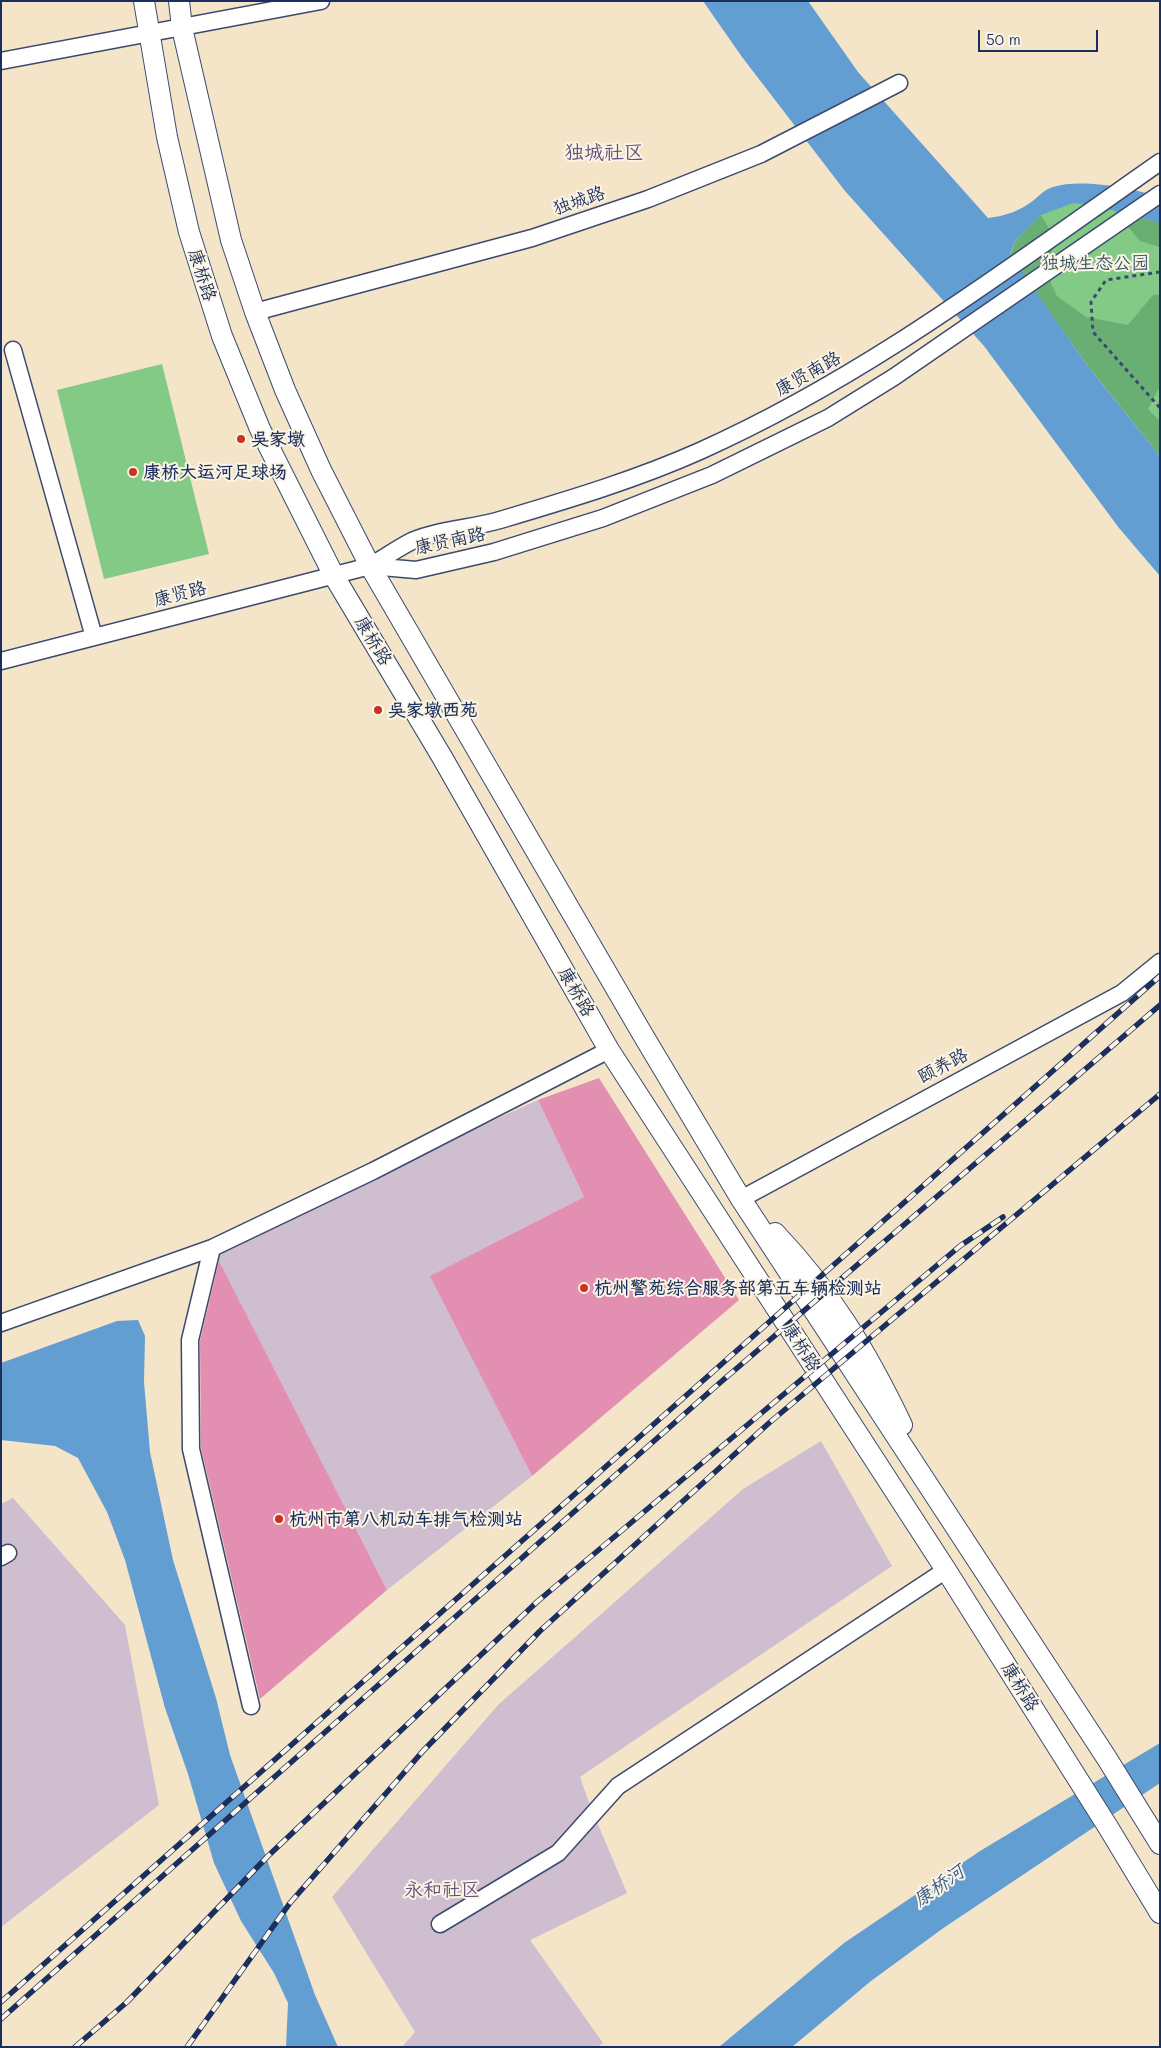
<!DOCTYPE html>
<html>
<head>
<meta charset="utf-8">
<style>
  body { margin:0 }
  #map { position:relative; width:1161px; height:2048px; overflow:hidden; background:#f4e5c9; font-family:Mali,sans-serif }
  canvas { display:block }
  .frame { position:absolute; inset:0; border:2px solid #1b2f5e; pointer-events:none }
  .scale { position:absolute; left:978px; top:30px; width:120px; height:22px; box-sizing:border-box; border:2px solid #1b2f5e; border-top:0; padding-left:6px; font-size:15px; line-height:18px; white-space:nowrap; color:#1b2f5e; -webkit-text-stroke:4px #fcf5e5; paint-order:stroke }
</style>
</head>
<body>
<div id="map">
<canvas width="1161" height="2048"></canvas>
<div class="frame"></div>
<div class="scale">50 m</div>
</div>
<script>
const ctx = document.querySelector('canvas').getContext('2d');
ctx.lineJoin = 'round';
function fillPath(path, color) { ctx.fillStyle = color; ctx.fill(path, 'evenodd'); }
function stroke(path, color, width, dash) { ctx.strokeStyle = color; ctx.lineWidth = width; ctx.lineCap = dash ? 'butt' : 'round'; ctx.setLineDash(dash || []); ctx.stroke(path); }
function label(font, color, halo, rows, align = 'center') {
  ctx.font = font + ' Mali,"LXGW WenKai TC",sans-serif'; ctx.lineWidth = 4; ctx.setLineDash([]); ctx.textBaseline = 'middle'; ctx.strokeStyle = halo; ctx.fillStyle = color; for (const [text, x, y, turn = 0] of rows) {
    ctx.save(); ctx.translate(x, y); ctx.rotate((+turn || 0) * Math.PI / 180); ctx.textAlign = isNaN(turn) ? turn : align; if (halo) ctx.strokeText(text, 0, 0); ctx.fillText(text, 0, 0); ctx.restore();
  }
}
fillPath(new Path2D(`
  M538,1100L584,1197L431,1276L532,1476L387,1590L212,1248Z
  M821,1441L892,1566L580,1777L591,1808L627,1893L530,1940L603,2043L597,2047H402L415,2032L332,1897L498,1705L743,1489Z
  M13,1498L125,1625L159,1805L1,1927V1504Z`), '#cebed0');
fillPath(new Path2D(`
  M1053,202L1160,207V456L1010,256L1028,215Z
  M162,364L209,554L104,579L57,390Z`), '#82ca86');
fillPath(new Path2D(`
  M1115,211L1160,223V247L1140,241Z
  M1041,215L1051,232L1054,244L1046,273L1057,296L1086,317L1128,325L1153,295L1160,294V386L1148,409L1160,421V456L1087,365L1010,256L1015,241Z`), '#69ae73');
fillPath(new Path2D(`
  M703,1H808L858,72L988,218C1005,216 1020,211 1034,200C1040,195 1045,189 1053,187C1081,178 1132,188 1160,197V223L1097,206L1073,203L1041,215L1015,241L1010,255L1087,365L1160,456V576L1119,528L984,346L845,191L742,57Z
  M138,1320L145,1336L144,1382L150,1452L173,1560L216,1698L230,1755L315,1995L338,2047H286L288,2003L274,1973L241,1921L214,1863L188,1774L165,1708L125,1560L107,1512L78,1458L55,1446L1,1440V1363L117,1321Z
  M1160,1743V1783L942,1929L871,1981L792,2047H719L844,1943L980,1851Z`), '#639ed3');
fillPath(new Path2D(`
  M599,1078L739,1300L532,1476L430,1276L584,1197L538,1100Z
  M219,1261L387,1590L260,1699L201,1448L200,1341Z`), '#e28fb1');
const minor = new Path2D(`
  M1,61L321,1
  M255,312L532,238L648,199L761,154L899,83
  M13,350L94,637
  M370,566L416,570L494,552L603,518L712,475L828,418L894,377L1160,194
  M1,661L370,566C384,558 398,548 412,541C436,530 473,528 500,520C567,500 635,480 700,451C866,377 1011,266 1160,162
  M741,1199L1122,993L1160,962
  M212,1248L190,1340L191,1449L251,1706
  M1,1323L212,1248L373,1171L609,1050
  M1,1557L8,1553
  M440,1924L558,1853L618,1786L946,1570`);
const major = new Path2D(`
  M144,1L167,137L189,232L222,336L260,429L334,576L442,757L609,1050L946,1570L1108,1827L1160,1913
  M179,1L182,28L231,240L255,312L285,390L321,470L370,566L643,1035L741,1199L1106,1757L1160,1844
  M775,1233C831,1292 867,1352 902,1425`);
stroke(minor, '#3c4a6e', 19);
stroke(major, '#3c4a6e', 22);
stroke(new Path2D(`
  M1160,272L1106,280L1091,302L1093,332L1160,408`), '#3c4a6e', 3, [4, 4]);
stroke(minor, '#fff', 16);
stroke(major, '#fff', 20);
const rail = new Path2D(`
  M1,2002L1160,976
  M1,2019L715,1387L1160,1005
  M75,2047L127,2002L268,1856L538,1601L960,1246L1003,1217
  M187,2047L290,1903L423,1751L540,1631L769,1423L1160,1094`);
stroke(rail, '#1b2f5e', 5.5);
stroke(rail, '#fcf5e5', 4, [11]);
for (const [x, y, r, color] of [
  [241,439,5,"#c8321e"],
  [133,472,5,"#c8321e"],
  [378,710,5,"#c8321e"],
  [584,1288,5,"#c8321e"],
  [279,1519,5,"#c8321e"]
]) { const dot = new Path2D(); dot.arc(x, y, r, 0, 2 * Math.PI); ctx.fillStyle = color; ctx.fill(dot); stroke(dot, '#fcf5e5', 2); }
label('18px', '#1b2f5e', '#fcf5e5', [
  ["独城路",579,201,-19],
  ["康桥路",202,275,72],
  ["康贤南路",808,374,-29],
  ["康贤南路",450,541,-12],
  ["康贤路",180,594,-14],
  ["康桥路",373,641,59],
  ["康桥路",576,992,60],
  ["颐养路",943,1066,-28],
  ["康桥路",801,1347,57],
  ["康桥路",1020,1687,58]
]);
label('18px', '#355668', '#fcf5e5', [
  ["独城生态公园",1095,263]
]);
label('bold 18px', '#1b2f5e', '#fcf5e5', [
  ["吴家墩",251,439],
  ["康桥大运河足球场",143,472],
  ["吴家墩西苑",388,710],
  ["杭州警苑综合服务部第五车辆检测站",594,1288],
  ["杭州市第八机动车排气检测站",289,1519]
], 'left');
label('italic 19px', '#345687', '#fcf5e5', [
  ["康桥河",939,1886,-35]
]);
label('19px', '#61517b', '#fcf5e5', [
  ["永和社区",442,1890]
]);
label('20px', '#61517b', '#fcf5e5', [
  ["独城社区",604,153]
]);
</script>
</body>
</html>
